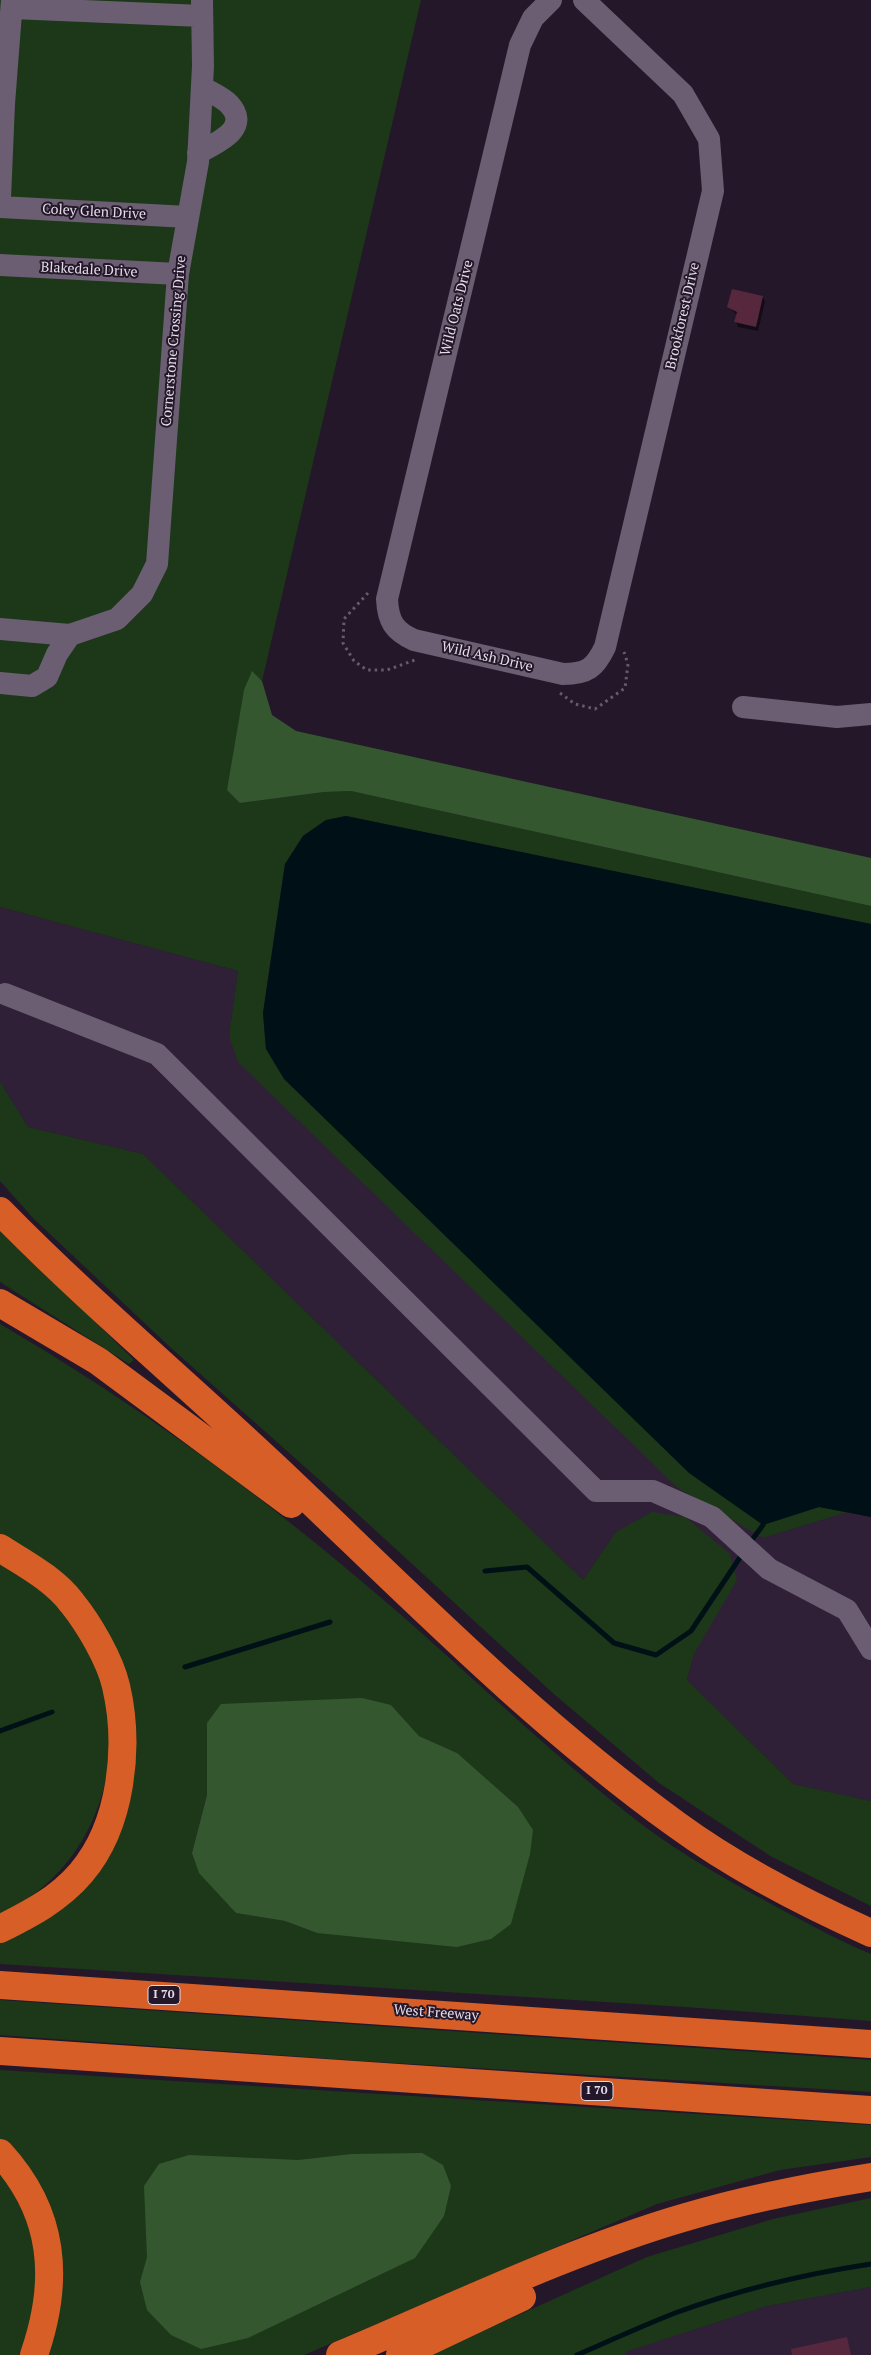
<!DOCTYPE html>
<html>
<head>
<meta charset="utf-8">
<style>
  body { margin:0 }
  canvas { display:block; background:#231729 }
</style>
</head>
<body>
<canvas width="871" height="2355"></canvas>
<script>
const ctx = document.querySelector('canvas').getContext('2d');
ctx.lineJoin = 'round';
function fillPath(path, color) { ctx.fillStyle = color; ctx.fill(path, 'evenodd'); }
function stroke(path, color, width, dash) { ctx.strokeStyle = color; ctx.lineWidth = width; ctx.lineCap = dash ? 'butt' : 'round'; ctx.setLineDash(dash || []); ctx.stroke(path); }
function label(font, color, halo, rows, align = 'center') {
  ctx.font = font + ' "PT Serif",serif'; ctx.lineWidth = 4; ctx.setLineDash([]); ctx.textBaseline = 'middle'; ctx.strokeStyle = halo; ctx.fillStyle = color; for (const [text, x, y, turn = 0] of rows) {
    ctx.save(); ctx.translate(x, y); ctx.rotate((+turn || 0) * Math.PI / 180); ctx.textAlign = isNaN(turn) ? turn : align; if (halo) ctx.strokeText(text, 0, 0); ctx.fillText(text, 0, 0); ctx.restore();
  }
}
fillPath(new Path2D(`
  M0,907L238,971L229,1036L763,1538L848,1512L871,1517V1801L793,1784L687,1680L694,1654L616,1532L583,1580L143,1154L28,1127L0,1082Z
  M871,2287V2355H625L624,2352L767,2306Z`), '#302037');
fillPath(new Path2D(`
  M0,0H421L262,681L252,672L240,803L324,792L351,791L871,906V924L346,816L326,820L303,836L285,864L263,1013L266,1049L763,1525L819,1507L848,1512L763,1538L678,1488L238,1062L229,1036L238,971L0,907Z
  M0,1082L28,1127L143,1154L583,1580L616,1532L652,1512L685,1517L730,1554L737,1580L694,1654L687,1680L793,1784L871,1801V1906L772,1857L659,1783L555,1695L350,1507L170,1347L34,1219L0,1181Z
  M0,1228L134,1360L129,1364L0,1282Z
  M0,1324C130,1400 252,1488 366,1585C459,1663 544,1749 640,1823C683,1856 736,1885 784,1911C813,1926 841,1942 871,1954V2021L686,2007L0,1964V1938L115,1821L113,1648L0,1539ZM391,1705L419,1736L457,1753L317,1933L285,1921L236,1913L192,1853L207,1795Z
  M0,1562C31,1583 66,1603 84,1637C138,1738 106,1864 0,1915Z
  M0,2000L871,2060V2092L361,2061L0,2035Z
  M0,2070L871,2125V2157L780,2170L657,2204L304,2355H46L59,2300L0,2143Z
  M0,2170C27,2216 47,2256 38,2311C36,2326 28,2341 23,2355H0Z
  M871,2198V2287L767,2306L625,2352V2355H430L647,2257L773,2219Z`), '#1c3818');
fillPath(new Path2D(`
  M252,671L262,681L272,715L296,731L871,858V906L351,791L324,792L240,803L227,790L244,690Z
  M362,1698L391,1705L419,1736L457,1753L518,1807L533,1830L530,1854L511,1924L491,1939L457,1947L317,1933L285,1921L236,1913L199,1873L192,1853L207,1795V1723L221,1704Z
  M422,2153L443,2165L451,2186L444,2216L415,2258L248,2338L201,2349L171,2335L147,2310L140,2282L147,2257L144,2186L159,2164L189,2155L298,2160L352,2154Z`), '#355730');
fillPath(new Path2D(`
  M346,816L871,924V1517L819,1507L763,1525L689,1473L284,1079L266,1049L263,1013L285,864L303,836L326,820Z`), '#001017');
fillPath(new Path2D(`
  M763,297L765,302L758,331L738,327L736,322L737,315L729,307Z`), '#0007');
stroke(new Path2D(`
  M749,1544L763,1525
  M485,1571L527,1567L614,1643L656,1655L691,1631L743,1553
  M185,1667L330,1622
  M0,1731L52,1712
  M577,2355C609,2341 642,2326 675,2313C738,2290 805,2274 871,2264`), '#001017', 5);
fillPath(new Path2D(`
  M732,289L763,296L756,327L734,322L737,312L727,307Z
  M847,2337L851,2355H792L791,2349Z`), '#56273d');
stroke(new Path2D(`
  M368,593L344,619L343,643L354,661L367,670H387L415,660
  M560,693L575,704L595,709L625,688L628,664L624,652`), '#665b6b', 3, [2.5, 4]);
stroke(new Path2D(`
  M551,0L533,18L520,45L387,599C388,621 394,631 414,640L563,674C587,674 595,668 605,647L713,191L709,139L683,94L584,0
  M12,8L202,16
  M0,103L4,104L12,0
  M198,153C216,143 252,129 229,104C222,97 210,92 202,87
  M0,198L4,104
  M0,207L188,217
  M0,265L178,274
  M0,629L70,635L117,619L142,594L157,564L178,274L198,162L203,66L202,0
  M0,683L32,686L47,677L57,654L70,635
  M743,707L837,717L871,714
  M5,994L157,1054L596,1491H653L712,1517L769,1569L847,1610L871,1649`), '#6b5d72', 22);
stroke(new Path2D(`
  M0,1211C88,1301 185,1382 276,1468C406,1591 531,1720 677,1825C736,1868 804,1903 871,1933
  M0,1303L98,1361L291,1504
  M0,1548C25,1564 54,1579 72,1603C89,1624 110,1660 116,1686C130,1746 122,1825 81,1873C59,1899 30,1914 0,1929
  M0,1985L871,2044
  M0,2051L871,2110
  M0,2153C55,2213 60,2280 34,2355
  M340,2355C452,2308 569,2251 686,2217C746,2199 809,2187 871,2177
  M400,2355L522,2297`), '#d75e27', 28);
for (const [x, y, w] of [
  [164,1995,32],
  [597,2091,32]
]) { const box = new Path2D(); box.roundRect(x - w / 2, y - 9.5, w, 19, 4); ctx.fillStyle = '#231729'; ctx.fill(box); stroke(box, '#e4dce8', 1); }
label('bold 12px', '#e4dce8', null, [
  ["I 70",164,1995],
  ["I 70",597,2091]
]);
label('14px', '#e4dce8', '#231729', [
  ["Coley Glen Drive",94,212,3],
  ["Blakedale Drive",89,270,3],
  ["Wild Oats Drive",457,308,-76],
  ["Brookforest Drive",683,316,-77],
  ["Cornerstone Crossing Drive",174,341,-85],
  ["Wild Ash Drive",487,657,13],
  ["West Freeway",436,2013,4]
]);
</script>
</body>
</html>
